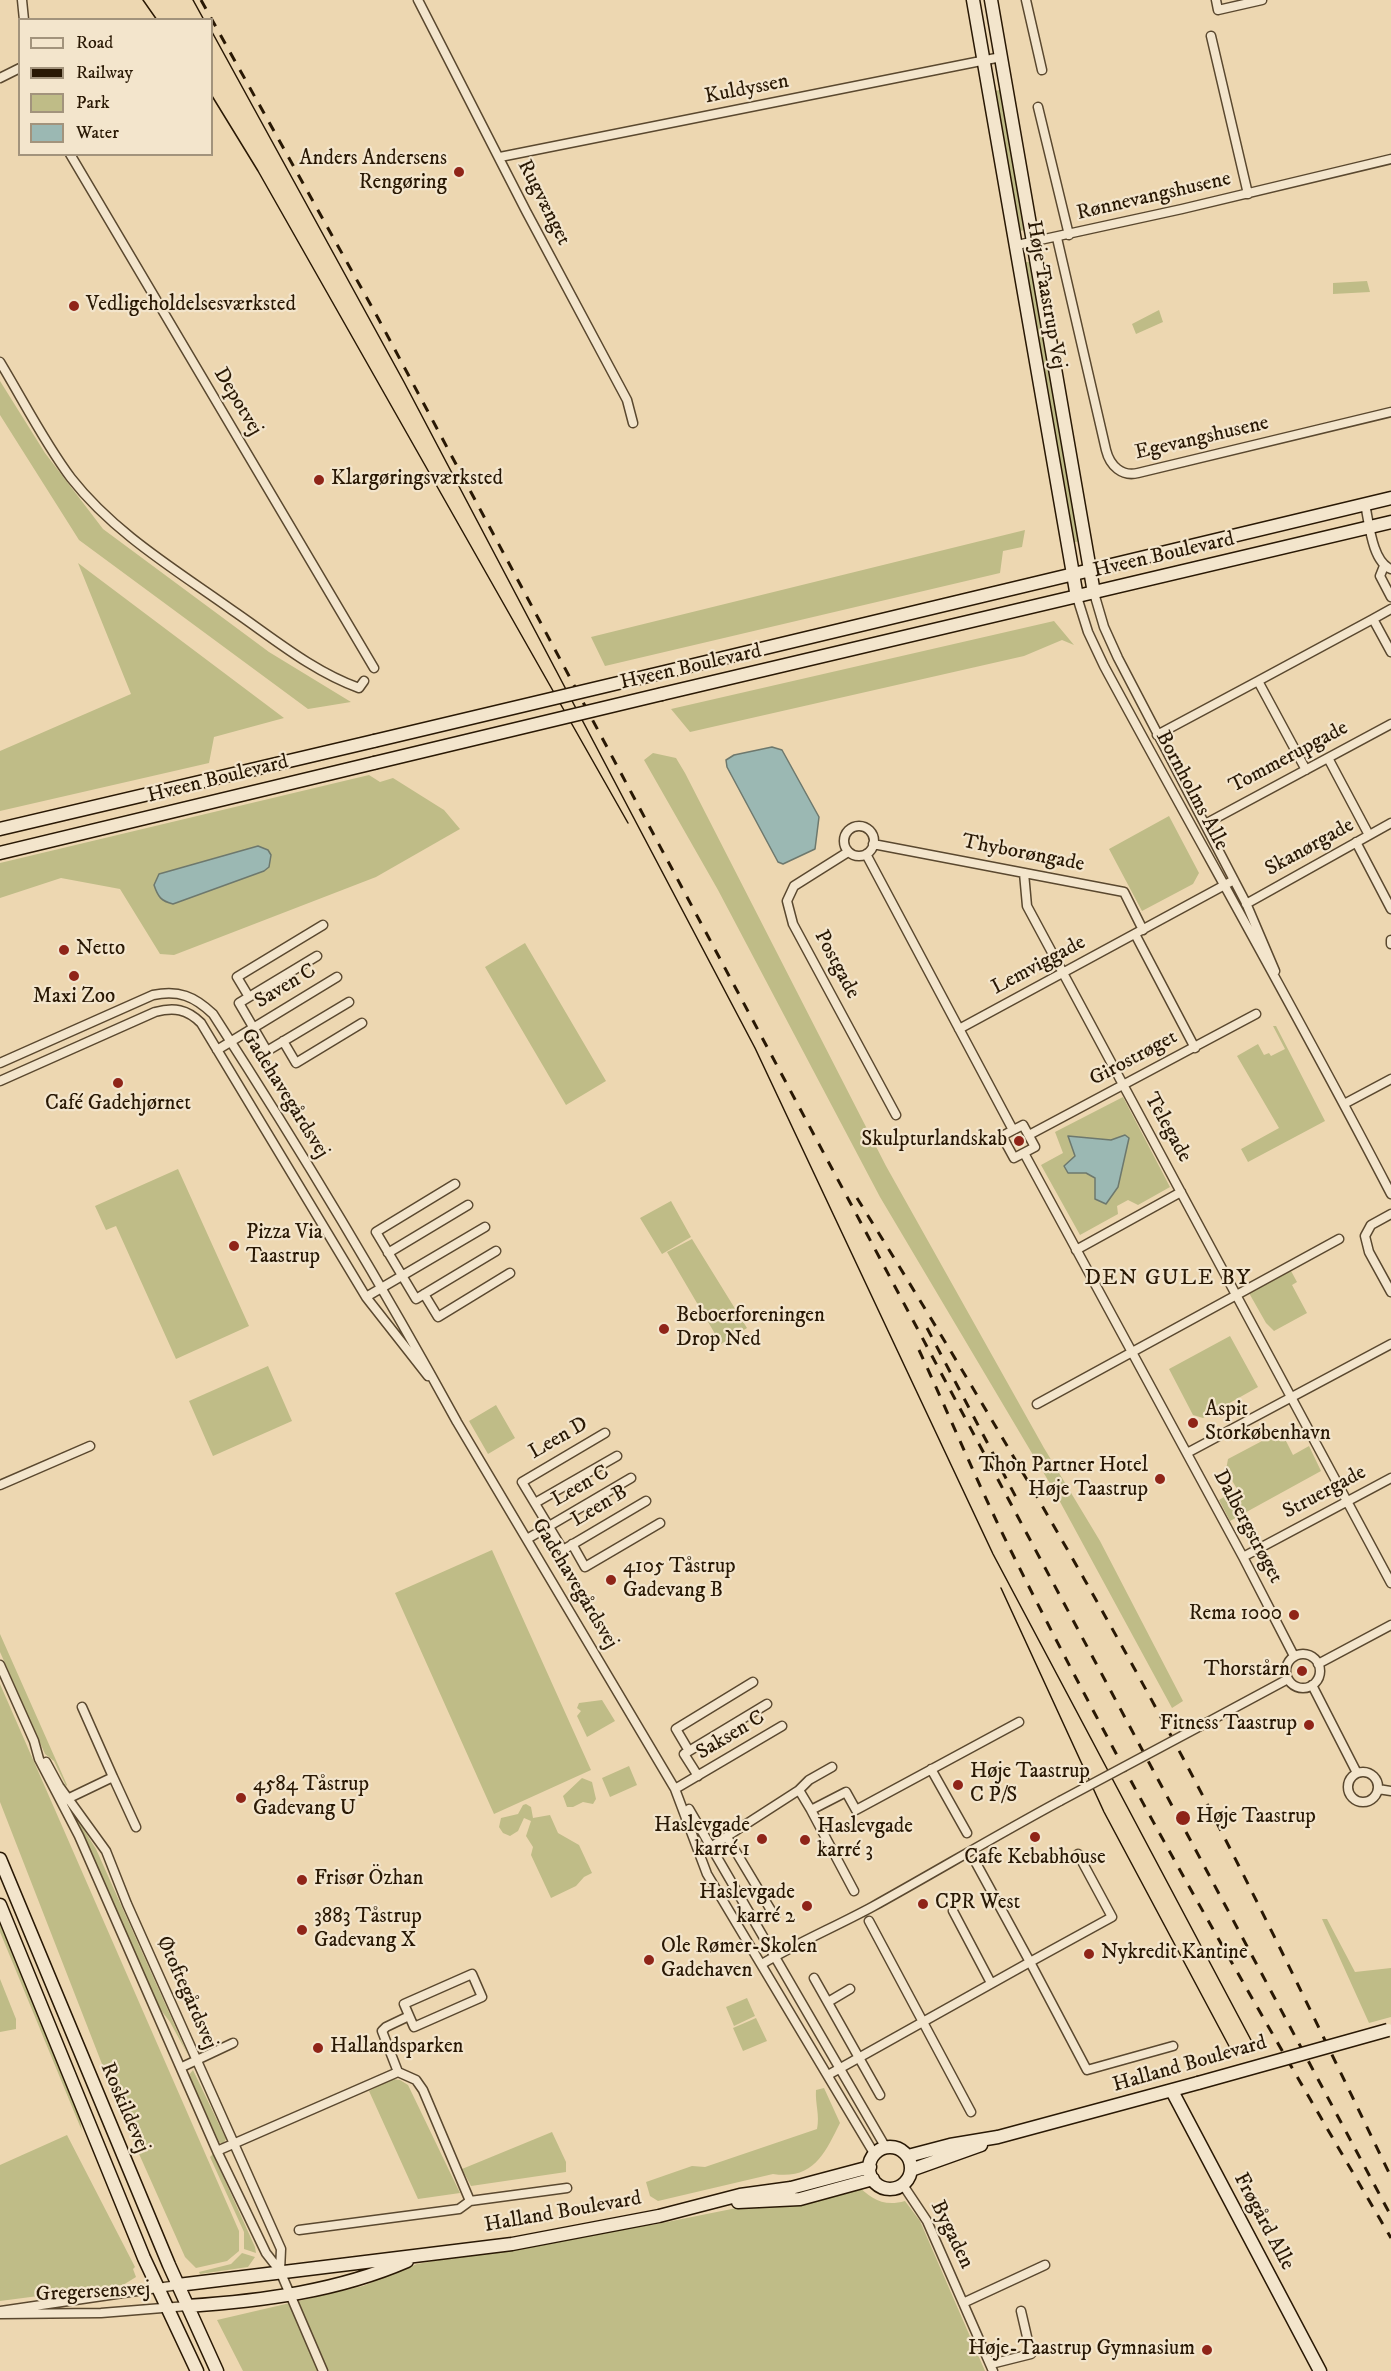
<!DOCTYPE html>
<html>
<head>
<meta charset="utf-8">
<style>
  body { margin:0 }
  #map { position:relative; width:1391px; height:2371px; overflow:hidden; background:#edd7b1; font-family:"IM FELL DW Pica",serif }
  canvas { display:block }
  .legend { position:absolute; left:18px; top:18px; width:195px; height:138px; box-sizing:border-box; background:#f3e5cc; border:2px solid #a2937c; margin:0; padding:8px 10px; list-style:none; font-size:18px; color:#291804 }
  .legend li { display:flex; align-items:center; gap:12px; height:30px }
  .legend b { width:30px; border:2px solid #a2937c }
</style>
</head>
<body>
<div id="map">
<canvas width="1391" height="2371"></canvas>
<ul class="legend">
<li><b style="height:8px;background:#f3e5cc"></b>Road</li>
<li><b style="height:8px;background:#291804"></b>Railway</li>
<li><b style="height:16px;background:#bfbc87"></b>Park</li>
<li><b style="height:16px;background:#9bb8b3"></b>Water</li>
</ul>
</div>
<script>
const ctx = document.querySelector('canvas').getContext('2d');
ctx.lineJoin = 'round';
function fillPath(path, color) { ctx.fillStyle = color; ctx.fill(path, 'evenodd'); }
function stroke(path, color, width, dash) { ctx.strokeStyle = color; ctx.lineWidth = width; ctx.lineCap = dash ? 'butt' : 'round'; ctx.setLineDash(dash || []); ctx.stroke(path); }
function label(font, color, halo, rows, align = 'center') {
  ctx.font = font + ' "IM FELL DW Pica",serif'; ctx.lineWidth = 4.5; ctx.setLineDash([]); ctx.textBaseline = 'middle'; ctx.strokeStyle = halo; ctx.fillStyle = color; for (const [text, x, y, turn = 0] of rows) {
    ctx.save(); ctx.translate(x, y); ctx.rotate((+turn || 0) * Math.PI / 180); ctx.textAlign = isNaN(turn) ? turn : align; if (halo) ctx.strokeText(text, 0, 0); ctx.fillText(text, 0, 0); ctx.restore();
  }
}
fillPath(new Path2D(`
  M1001,89L1025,230L1019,231L996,91Z
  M1025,262H1031L1079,541L1073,543Z
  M1367,281L1370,292L1333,294V283Z
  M1159,310L1163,322L1136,334L1132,324Z
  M0,381L45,453L103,529L269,652L351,702L308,709L79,540L0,415Z
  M1025,530L1022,547L1003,551L1000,573L605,666L591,637Z
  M78,563L284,718L214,737L209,763L0,811V751L131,694Z
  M1054,621L1074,645L1062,640L1024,656L690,732L671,709Z
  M653,753L676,758L685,773L886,1166L1044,1448L1100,1541L1183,1701L1172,1708L1052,1487L880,1197L718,890L644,760Z
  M369,775L380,782L393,778L444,810L460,829L376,877L174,955L160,954L120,889L61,878L0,898V863Z
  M1169,816L1199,873L1193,884L1142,911L1109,849Z
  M525,943L606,1081L566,1105L485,967Z
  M1273,1026H1276L1325,1121L1248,1162L1241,1149L1279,1128L1237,1056L1258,1044L1264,1055L1269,1053L1271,1056L1285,1049Z
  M1123,1097L1170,1187L1138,1205L1128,1200L1117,1206L1118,1214L1080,1235L1041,1165L1063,1153L1055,1132Z
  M178,1169L249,1326L176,1359L116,1226L106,1230L95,1206Z
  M671,1201L691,1237L662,1254L640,1218Z
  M692,1239L747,1328L721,1344L667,1252Z
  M1291,1271L1297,1282L1292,1285L1307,1313L1274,1331L1266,1323L1249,1293Z
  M1230,1336L1258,1387L1203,1418L1193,1415L1169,1369Z
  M268,1366L292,1421L213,1456L189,1401Z
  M496,1405L515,1438L488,1454L469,1421Z
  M1281,1431L1293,1455L1309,1446L1321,1471L1230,1521L1219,1500L1237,1489L1226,1470L1228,1459Z
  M492,1550L591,1770L494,1814L395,1593Z
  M0,1634L67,1785L66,1786L54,1761L45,1754L0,1652Z
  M0,1684L239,2231V2251L227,2261L196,2268L185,2257L123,2118L0,1802Z
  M602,1700L615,1721L587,1737L577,1716L581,1711L577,1708L579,1703Z
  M629,1766L637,1785L610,1797L602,1778Z
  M582,1778L592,1782L596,1799L593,1804L583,1802L573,1807H567L563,1796Z
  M526,1804L531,1807L533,1818L550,1815L558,1833L579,1845L592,1873L584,1877L576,1886L551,1898L531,1855L533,1847L526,1836L531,1821L524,1818L518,1831L510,1836L503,1833L499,1827L501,1818L518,1814L523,1805Z
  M72,1811L96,1849L188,2055L170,2022L160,2009Z
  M1322,1919H1327L1355,1972L1391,1968V2017L1369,2023Z
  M0,1920L78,2110L82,2131L0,1932Z
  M0,1979L16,2019V2029L0,2032Z
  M747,1998L755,2016L734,2026L726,2007Z
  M756,2018L767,2041L743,2051L733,2028Z
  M193,2070L226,2139L223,2144L219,2142L189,2075Z
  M392,2079L400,2080L408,2085L460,2193L418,2199L369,2091Z
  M824,2088L840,2123C825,2153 814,2180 773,2174L658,2201L650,2196L646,2182L692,2166L705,2167L817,2129C820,2115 815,2104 816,2090Z
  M552,2132L566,2162V2172L471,2186L462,2169Z
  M67,2135L135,2267L133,2269L136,2277L123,2285L0,2301V2165Z
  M213,2154L255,2247L256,2253L244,2249V2232L210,2157Z
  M856,2184C871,2199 883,2207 905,2201L920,2221L985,2371H243L217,2320L363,2286L417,2264L636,2225H652Z
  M242,2253L255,2257L248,2267L200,2274L199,2272L231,2264Z`), '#bfbc87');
const water = new Path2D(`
  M772,747L782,750L819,817L815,849L783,864L778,862L727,767L726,760L734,755Z
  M258,846L268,850L271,855L269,867L264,871L173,904C161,901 158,897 154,885L159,874Z
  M1125,1135L1129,1138L1118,1187L1106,1204L1095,1199V1178L1086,1173H1068L1064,1166L1075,1156L1068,1136L1111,1140Z`);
fillPath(water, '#9bb8b3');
stroke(water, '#6d786d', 1.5);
const street = new Path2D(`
  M22,0L24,20
  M418,0L526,211L627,400L633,423
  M1026,0L1042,70
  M1216,0L1218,10L1262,0
  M1211,36L1248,194
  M0,78L20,68
  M1038,107L1069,235
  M70,154L374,668
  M500,157L1001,57
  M1057,238L1106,450C1110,466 1122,477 1138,473L1391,412
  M1017,245L1182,209L1391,159
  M0,362C23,400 44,442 71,478C114,533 176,570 232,610C273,638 312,671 359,688L364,681
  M1365,504C1369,522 1372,562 1391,569
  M1384,566L1380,576L1391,597
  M1094,593L1104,627L1118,658L1246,903L1275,971
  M1077,597L1088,632L1104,666C1199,842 1299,1016 1391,1194
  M1391,609L1373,619L1391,652
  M1258,681L1373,619
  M1157,735L1258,681L1306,770
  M1328,758L1369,835
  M1205,824L1391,724
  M844 841a15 15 0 1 1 30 0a15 15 0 1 1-30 0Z
  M1356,842L1391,909
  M873,844L1124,892L1143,930
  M848,852L794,886L787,901L793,924L896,1115
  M866,854L1013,1130
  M1024,873L1027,906L1391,1583
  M1246,904L1391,823
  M1135,934L1195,1048
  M1391,940V944
  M317,956L239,1003L267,1051L349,1002
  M249,997L237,977L323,925
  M959,1029L1234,880
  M283,1041L296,1063L362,1023
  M217,1050L337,977
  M0,1063L153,995C179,990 194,996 213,1014C299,1147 381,1283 457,1422L675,1789L707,1874L875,2155
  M0,1081L155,1012C174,1007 187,1009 201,1023L366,1297L428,1376
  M1344,1104L1391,1079
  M1023,1125L1035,1147L1014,1158L1002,1136Z
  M1029,1135L1256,1014
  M1024,1153L1243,1557L1294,1656
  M455,1184L376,1232L416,1299L496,1251
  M1391,1214L1371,1225L1365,1236L1369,1252L1391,1292
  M1076,1250L1181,1192
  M388,1253L468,1205
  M424,1294L438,1317L510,1273
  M366,1297L485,1227
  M1037,1404L1339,1239
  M605,1433L522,1482L563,1550L646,1501
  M1187,1453L1391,1344
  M0,1485L90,1446
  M535,1503L617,1456
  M527,1539L631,1478
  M572,1544L585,1567L660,1523
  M1243,1557L1391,1478
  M1286 1671a17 17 0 1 1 34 0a17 17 0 1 1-34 0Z
  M1318,1664L1391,1625
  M0,1665L34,1741L39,1759L79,1836L217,2151L266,2253L280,2271L323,2371
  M1312,1685L1357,1773
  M1208,1722L1288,1679
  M689,1751L676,1729L753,1682
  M46,1762L59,1786L106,1851L127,1904L281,2249L280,2271
  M931,1769L967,1833
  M1348 1787a15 15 0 1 1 30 0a15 15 0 1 1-30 0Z
  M698,1776L684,1754L767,1704
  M113,1777L136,1827
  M675,1789L782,1726
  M1378,1789L1391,1791
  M799,1790L809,1780L832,1767
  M63,1801L113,1777L82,1707
  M689,1809L886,2148
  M811,1810L854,1891
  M727,1837L775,1917
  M709,1848L799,1790L811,1810L846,1792L856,1810L1019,1722
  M1078,1854L1112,1917L1030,1962L1087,2070L1173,2046
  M953,1911L991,1983
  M869,1921L971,2112
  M762,1964C797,1943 835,1927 872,1907C935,1872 997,1835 1060,1801
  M472,1974L482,1997L414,2027L404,2004Z
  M814,1978L880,2095
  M828,2002L850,1989
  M182,2067L233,2043
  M398,2072L382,2031L386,2027L409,2016
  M828,2075L1030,1962L976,1863
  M217,2151L398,2072L416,2080L423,2090L470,2201
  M903,2185L927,2221L993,2371
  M299,2230L459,2209L470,2201L567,2188
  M963,2303L1045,2265
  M0,2311L178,2285
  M0,2314L101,2313L187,2306
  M991,2364L1031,2354L1021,2311`);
const secondary = new Path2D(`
  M973,0L1077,597
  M991,0L1094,593
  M652,675L1391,498
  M662,694L1391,522
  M0,829L374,741
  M0,853L374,763
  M0,1859L169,2265L217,2371
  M0,1905L144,2258L197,2371
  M1172,2091L1320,2371
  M869 2168a21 21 0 1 1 42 0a21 21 0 1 1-42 0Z
  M908,2156L950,2145L998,2137L1198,2083
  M911,2170L981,2145
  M738,2202L800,2199L873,2179
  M178,2285L512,2244L659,2216L740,2195L791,2188L870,2167
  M187,2306C262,2301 338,2291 407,2261`);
stroke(street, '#5a482f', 11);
stroke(secondary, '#291804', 15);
stroke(street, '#f3e5cc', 8);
stroke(secondary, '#f3e5cc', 12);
stroke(new Path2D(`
  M143,0L157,20
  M193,0L204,20
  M212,32L404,382L755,1048L993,1554L1251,2040
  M212,96L258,171L628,823
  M1001,1588L1104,1812L1231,2050`), '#291804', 1.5);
stroke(new Path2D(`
  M201,0L378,318L1391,2216
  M857,1198C968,1377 1076,1559 1176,1745C1252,1887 1321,2032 1391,2177
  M927,1328L1019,1503
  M919,1350C951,1419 980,1489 1014,1557C1130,1789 1260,2014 1391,2238`), '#291804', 3, [10, 10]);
const streetBridge = new Path2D(`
  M1060,1801L1208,1722`);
const secondaryBridge = new Path2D(`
  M374,741L652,675
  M374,763L662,694
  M1198,2083L1388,2030`);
stroke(streetBridge, '#5a482f', 11, []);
stroke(secondaryBridge, '#291804', 15, []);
stroke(streetBridge, '#f3e5cc', 8);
stroke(secondaryBridge, '#f3e5cc', 12);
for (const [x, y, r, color] of [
  [459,172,6,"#8f2418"],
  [74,306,6,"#8f2418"],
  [319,480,6,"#8f2418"],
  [64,950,6,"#8f2418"],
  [74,976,6,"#8f2418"],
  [118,1083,6,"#8f2418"],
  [1019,1141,6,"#8f2418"],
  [234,1246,6,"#8f2418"],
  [664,1329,6,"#8f2418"],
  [1193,1423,6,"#8f2418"],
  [1160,1479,6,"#8f2418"],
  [611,1580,6,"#8f2418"],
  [1294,1615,6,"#8f2418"],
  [1302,1671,6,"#8f2418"],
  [1309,1725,6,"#8f2418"],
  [958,1785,6,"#8f2418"],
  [241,1798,6,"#8f2418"],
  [1183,1818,8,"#8f2418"],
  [1035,1837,6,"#8f2418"],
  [762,1839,6,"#8f2418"],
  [805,1840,6,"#8f2418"],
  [302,1880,6,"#8f2418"],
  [923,1904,6,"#8f2418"],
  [807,1906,6,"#8f2418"],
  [302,1930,6,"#8f2418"],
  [1089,1954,6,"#8f2418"],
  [649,1960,6,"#8f2418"],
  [318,2048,6,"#8f2418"],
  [1207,2350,6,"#8f2418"]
]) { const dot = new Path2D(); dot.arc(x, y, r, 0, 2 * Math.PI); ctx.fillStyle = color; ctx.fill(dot); stroke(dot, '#f3e5cc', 2); }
label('21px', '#291804', '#f3e5cc', [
  ["Kuldyssen",747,90,-11],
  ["Rønnevangshusene",1154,197,-13],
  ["Rugvænget",543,203,63],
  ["Høje Taastrup Vej",1045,295,80],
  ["Depotvej",237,402,59],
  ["Egevangshusene",1202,439,-13],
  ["Hveen Boulevard",1164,556,-13],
  ["Hveen Boulevard",691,668,-13],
  ["Tommerupgade",1289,758,-28],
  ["Hveen Boulevard",218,780,-14],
  ["Bornholms Alle",1191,791,62],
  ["Skanørgade",1310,848,-29],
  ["Thyborøngade",1023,854,11],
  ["Postgade",836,965,62],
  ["Lemviggade",1039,966,-28],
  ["Saven C",286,987,-31],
  ["Girostrøget",1134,1059,-28],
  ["Gadehavegårdsvej",284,1094,58],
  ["Telegade",1167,1128,61],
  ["Leen D",559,1439,-30],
  ["Leen C",581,1487,-30],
  ["Struergade",1325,1493,-28],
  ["Leen B",600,1507,-31],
  ["Dalbergstrøget",1247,1527,62],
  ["Gadehavegårdsvej",574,1584,59],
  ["Saksen C",731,1736,-31],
  ["Øtoftegårdsvej",186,1993,66],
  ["Halland Boulevard",1190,2065,-16],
  ["Roskildevej",124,2108,67],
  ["Halland Boulevard",563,2213,-10],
  ["Frøgård Alle",1263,2222,62],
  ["Bygaden",951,2235,64],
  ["Gregersensvej",93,2293,-3]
]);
label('21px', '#291804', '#f3e5cc', [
  ["Anders Andersens",447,160,"right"],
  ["Rengøring",447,184,"right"],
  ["Vedligeholdelsesværksted",86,306],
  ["Klargøringsværksted",331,480],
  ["Netto",76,950],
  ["Maxi Zoo",74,998,"center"],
  ["Café Gadehjørnet",118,1105,"center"],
  ["Skulpturlandskab",1007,1141,"right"],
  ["Pizza Via",246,1234],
  ["Taastrup",246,1258],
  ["Beboerforeningen",676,1317],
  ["Drop Ned",676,1341],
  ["Aspit",1205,1411],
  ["Storkøbenhavn",1205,1435],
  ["Thon Partner Hotel",1148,1467,"right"],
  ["Høje Taastrup",1148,1491,"right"],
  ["4105 Tåstrup",623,1568],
  ["Gadevang B",623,1592],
  ["Rema 1000",1282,1615,"right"],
  ["Thorstårn",1290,1671,"right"],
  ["Fitness Taastrup",1297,1725,"right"],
  ["Høje Taastrup",970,1773],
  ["C P/S",970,1797],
  ["4584 Tåstrup",253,1786],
  ["Gadevang U",253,1810],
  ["Høje Taastrup",1196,1818],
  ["Haslevgade",750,1827,"right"],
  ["karré 1",750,1851,"right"],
  ["Haslevgade",817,1828],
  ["karré 3",817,1852],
  ["Cafe Kebabhouse",1035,1859,"center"],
  ["Frisør Özhan",314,1880],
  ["Haslevgade",795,1894,"right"],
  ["karré 2",795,1918,"right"],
  ["CPR West",935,1904],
  ["3883 Tåstrup",314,1918],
  ["Gadevang X",314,1942],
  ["Ole Rømer-Skolen",661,1948],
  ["Gadehaven",661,1972],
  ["Nykredit Kantine",1101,1954],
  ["Hallandsparken",330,2048],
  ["Høje-Taastrup Gymnasium",1195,2350,"right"]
], 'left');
ctx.letterSpacing = '1.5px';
label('22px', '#291804', '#f3e5cc', [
  ["DEN GULE BY",1168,1279]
]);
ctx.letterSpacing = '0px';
</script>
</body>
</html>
